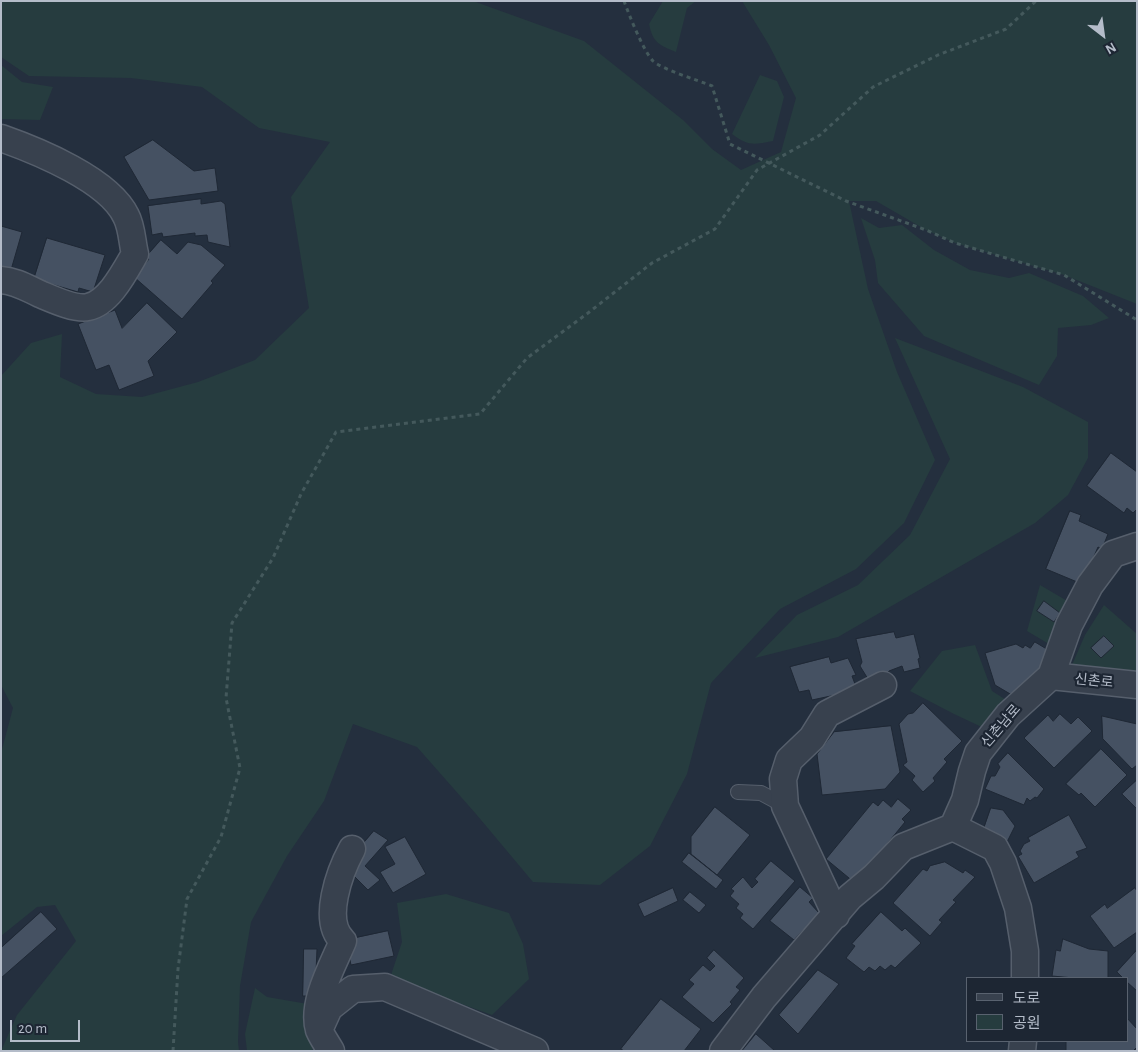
<!DOCTYPE html>
<html>
<head>
<meta charset="utf-8">
<style>
  body { margin:0 }
  #map { position:relative; width:1138px; height:1052px; overflow:hidden; background:#242f3e; font-family:"Alegreya Sans","Noto Sans KR",sans-serif }
  canvas { display:block }
  .frame { position:absolute; inset:0; border:2px solid #b4bcc9; pointer-events:none }
  .legend { position:absolute; left:966px; top:977px; width:162px; height:65px; box-sizing:border-box; background:#1d2633; border:1px solid #59626f; margin:0; padding:6px 9px; list-style:none; font-size:15px; color:#b4bcc9 }
  .legend li { display:flex; align-items:center; gap:10px; height:25px }
  .legend b { width:25px; border:1px solid #59626f }
  .north { position:absolute; left:1078px; top:10px; width:50px; height:50px; -webkit-text-stroke:4px #1d2633; paint-order:stroke; rotate:150deg; font-size:14px; font-weight:700; line-height:20px; text-align:center; color:#b4bcc9 }
  .north::after { content:''; display:block; margin:auto; width:18px; height:22px; background:#b4bcc9; clip-path:polygon(50% 0,100% 100%,50% 72%,0 100%) }
  .scale { position:absolute; left:10px; top:1020px; width:70px; height:22px; box-sizing:border-box; border:2px solid #b4bcc9; border-top:0; padding-left:6px; font-size:15px; line-height:18px; white-space:nowrap; color:#b4bcc9; -webkit-text-stroke:4px #1d2633; paint-order:stroke }
</style>
</head>
<body>
<div id="map">
<canvas width="1138" height="1052"></canvas>
<div class="frame"></div>
<ul class="legend">
<li><b style="height:6px;background:#38414e"></b>도로</li>
<li><b style="height:14px;background:#263c3f"></b>공원</li>
</ul>
<div class="north">N</div>
<div class="scale">20 m</div>
</div>
<script>
const ctx = document.querySelector('canvas').getContext('2d');
ctx.lineJoin = 'round';
function fillPath(path, color) { ctx.fillStyle = color; ctx.fill(path, 'evenodd'); }
function stroke(path, color, width, dash) { ctx.strokeStyle = color; ctx.lineWidth = width; ctx.lineCap = dash ? 'butt' : 'round'; ctx.setLineDash(dash || []); ctx.stroke(path); }
function label(font, color, halo, rows, align = 'center') {
  ctx.font = font + ' "Alegreya Sans","Noto Sans KR",sans-serif'; ctx.lineWidth = 4.5; ctx.setLineDash([]); ctx.textBaseline = 'middle'; ctx.strokeStyle = halo; ctx.fillStyle = color; for (const [text, x, y, turn = 0] of rows) {
    ctx.save(); ctx.translate(x, y); ctx.rotate((+turn || 0) * Math.PI / 180); ctx.textAlign = isNaN(turn) ? turn : align; if (halo) ctx.strokeText(text, 0, 0); ctx.fillText(text, 0, 0); ctx.restore();
  }
}
fillPath(new Path2D(`
  M1,1H473L584,41L683,120L712,149L741,170L781,152L796,98L769,45L742,1H1137V304L1064,275L955,243L926,230L876,201H849L868,289L897,372L935,460L904,523L856,569L780,609L711,683L687,774L650,846L600,885L533,882L476,814L417,747L353,724L324,801L287,856L251,922L240,986L238,1042L239,1051H1L17,1015L76,941L55,905L37,907L1,936V753L13,708L1,685V376L31,343L62,334L60,377L96,394L142,397L198,382L255,360L309,308L291,197L330,142L259,128L202,87L131,78L29,76L1,57Z
  M663,1H696L687,8L676,52C659,45 653,43 649,24Z
  M1,65L22,82L53,87L40,120L1,119Z
  M760,75L777,81L784,97L773,141C753,145 748,146 732,134Z
  M861,218L879,228L902,225L934,250L970,270L1009,278L1029,273L1083,296L1109,318L1091,325L1058,328L1057,356L1039,385L924,336L878,283L875,260Z
  M895,338L1023,387L1088,422V458L1068,495L1035,523L838,637L755,658L797,615L858,585L910,535L950,459Z
  M1040,585L1069,602L1049,644L1027,631Z
  M1104,605L1137,634V675L1072,665L1085,635Z
  M975,645L992,691L1011,703L986,729L954,714L910,691L942,651Z
  M446,894L509,913L523,944L529,979L492,1015L390,978L402,942L397,903Z
  M255,988L267,997L308,1004L307,1017L313,1051H247L245,1034Z`), '#263c3f');
const building = new Path2D(`
  M153,140L194,171L215,168L218,191L149,200L124,157Z
  M201,199V204L221,201L225,204L230,247L208,242L207,235L195,236V233L163,237L162,233L152,235L148,206Z
  M1,226L22,232L11,270L1,267Z
  M47,238L105,255L93,292L79,288L78,292L34,279Z
  M161,240L177,254L188,242L201,245L225,265L211,281L213,283L182,319L134,277L149,259L146,257Z
  M147,303L177,332L148,361L154,376L119,390L109,365L96,370L78,324L115,310L122,328Z
  M1111,453L1137,472V509L1133,513L1127,508L1124,513L1087,486Z
  M1070,511L1081,515L1079,521L1108,534L1102,549L1098,547L1082,584L1046,569Z
  M1044,601L1060,613L1054,622L1037,611Z
  M894,632L896,638L914,634L920,658L918,659L920,668L904,672L902,666L889,671L883,678L868,679L860,666L862,662L856,639Z
  M1104,636L1114,646L1101,658L1091,648Z
  M1035,642L1050,651L1030,686L1017,698L995,685L985,653L1016,644L1023,648L1025,645L1030,648Z
  M829,657L831,663L848,658L856,675L852,676L858,692L840,694L812,700L809,690L799,692L790,667Z
  M923,703L962,741L944,759L947,762L933,778L935,781L923,792L912,780L915,776L903,765L907,762L899,724L908,714L913,713Z
  M1060,714L1071,724L1078,717L1092,731L1054,768L1024,738L1048,715L1053,721Z
  M1102,716L1137,724V765L1132,769L1103,739Z
  M891,726L900,772L885,789L822,795L817,754L834,732Z
  M1101,749L1127,775L1095,807L1081,793L1079,795L1066,784Z
  M1008,753L1044,789L1037,798L1035,797L1030,801L1027,798L1024,805L985,789L991,776H995L1000,767L998,764Z
  M1137,780V809L1122,794Z
  M898,799L911,810L902,819L905,822L855,883L826,859L873,802L878,806L883,800L891,807Z
  M715,807L750,835L717,875L691,854V837Z
  M991,808L1003,810L1015,826L1007,842L993,839L982,834Z
  M1069,815L1087,848L1076,852L1079,857L1034,883L1018,856L1022,854L1020,851L1024,844L1030,841L1028,838Z
  M374,831L388,840L365,866L380,880L368,890L344,866Z
  M405,837L426,874L393,893L380,872L395,864L385,847Z
  M689,853L723,880L716,889L682,862Z
  M771,861L795,881L753,929L740,918L743,914L736,908L739,904L730,896L734,891L731,889L743,877L752,888L758,882L755,879Z
  M945,862L963,873L965,870L975,877L953,900L956,902L939,920L942,922L930,936L893,903L923,869L927,871L930,866Z
  M800,887L813,898L809,902L819,913L794,940L770,921Z
  M673,888L678,901L644,917L638,904Z
  M1135,888L1137,891V932L1114,948L1090,916L1105,904L1107,908Z
  M690,892L706,905L699,913L683,900Z
  M41,912L57,929L1,978V948Z
  M881,912L902,931L905,928L921,943L895,968L891,965L885,970L880,966L875,971L869,967L864,972L846,958L855,946L852,944Z
  M388,931L394,956L351,965L346,940Z
  M1063,939L1089,949L1108,951V978H1074L1052,976L1056,950L1060,951Z
  M304,949H317L315,996H303Z
  M714,950L744,978L736,987L740,990L730,1002L732,1004L713,1023L682,997L694,984L689,980L703,965L710,971L715,966L707,958Z
  M1137,950V991L1127,982V978H1123L1117,972Z
  M818,970L839,984L798,1034L779,1015Z
  M661,999L701,1029L684,1051H624L621,1049Z
  M1127,1018L1137,1029V1047L1133,1051H1066V1041H1127Z
  M756,1034L775,1051H742Z`);
fillPath(building, '#455162');
stroke(building, '#1f2835', 1);
const service = new Path2D(`
  M738,792L761,793L785,806`);
const minor = new Path2D(`
  M1,138C38,151 109,180 126,216C132,227 132,242 135,254C125,271 109,303 88,307C76,310 52,299 40,294C27,288 16,281 1,280
  M1051,676L1137,685
  M953,827L995,848L1003,863L1018,908L1025,951V978
  M836,915L785,806L783,779L789,760L812,738L827,714L883,685
  M319,1030L329,1008L353,989L385,987L535,1051
  M331,1051C327,1044 322,1037 319,1030C311,1003 333,965 343,941C321,921 340,871 352,849
  M723,1051L764,997L850,897L874,877L903,847L953,827L965,800L972,771L978,753L1008,715L1051,676L1069,625L1090,585L1113,554L1137,546
  M1022,1051L1023,1041`);
stroke(service, '#565f6c', 16);
stroke(minor, '#565f6c', 29);
stroke(new Path2D(`
  M624,1C629,15 644,52 653,61C663,70 698,80 712,86L730,144L846,201L926,230L955,243L1064,275L1137,320
  M173,1051L178,969L187,899L221,837L240,768L226,698L232,623L273,558L301,494L336,432L480,414L527,358L588,313L652,263L715,229L757,170L820,135L873,87L938,55L1006,29L1036,1`), '#44595c', 3, [4, 4]);
stroke(service, '#38414e', 14);
stroke(minor, '#38414e', 26);
label('14px', '#b4bcc9', '#1d2633', [
  ["신촌로",1094,681,6],
  ["신촌남로",1001,726,-49]
]);
</script>
</body>
</html>
